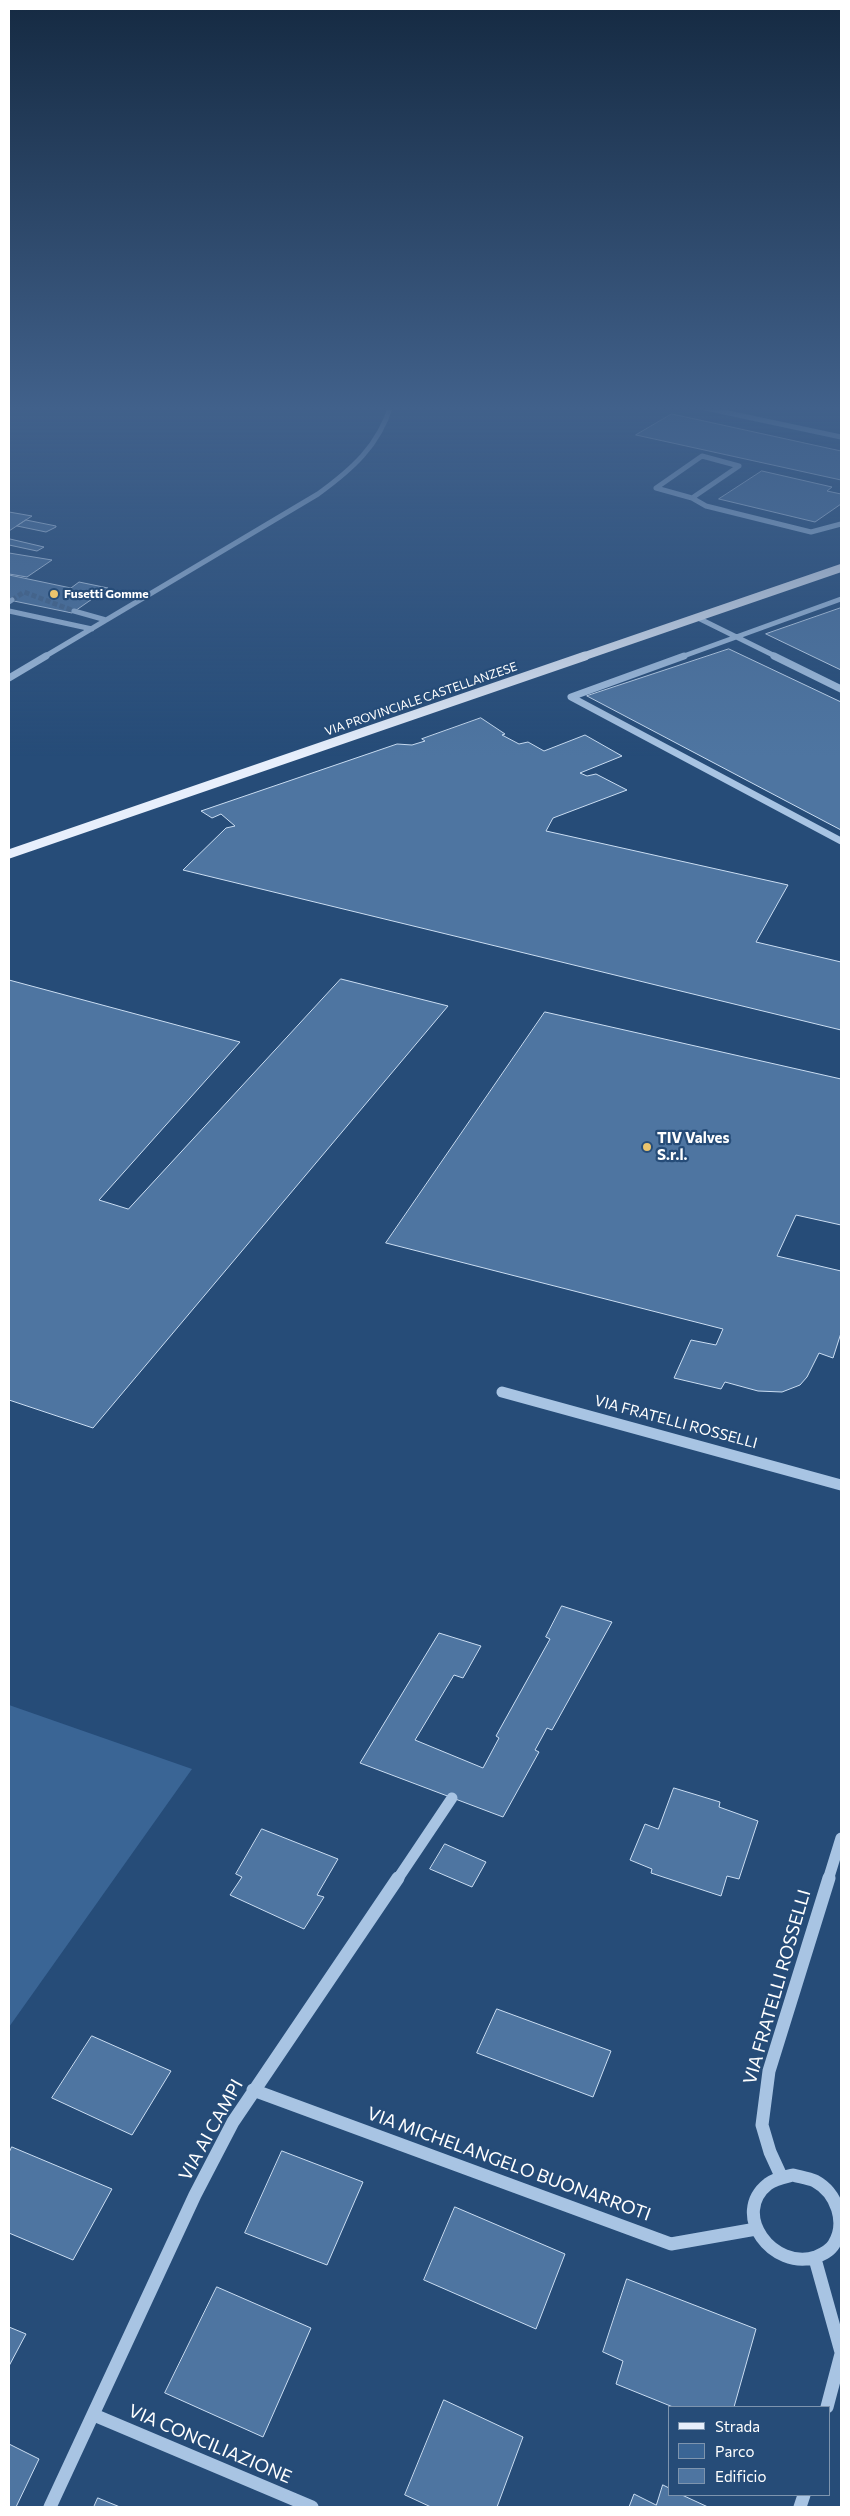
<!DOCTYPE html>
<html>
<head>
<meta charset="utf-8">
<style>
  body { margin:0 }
  #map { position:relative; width:850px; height:2516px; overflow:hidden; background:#264c78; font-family:Commissioner,sans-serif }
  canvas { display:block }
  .frame { position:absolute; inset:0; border:10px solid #fff; pointer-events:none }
  .legend { position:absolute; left:668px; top:2406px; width:162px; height:90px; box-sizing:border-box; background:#264c78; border:1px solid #7d94ae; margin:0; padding:6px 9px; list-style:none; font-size:15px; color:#fff }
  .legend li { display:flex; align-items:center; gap:10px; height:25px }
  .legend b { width:25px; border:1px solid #7d94ae }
</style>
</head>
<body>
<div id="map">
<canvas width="850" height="2516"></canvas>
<div class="frame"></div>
<ul class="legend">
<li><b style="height:6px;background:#e7effc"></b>Strada</li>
<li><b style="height:14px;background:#3a6595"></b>Parco</li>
<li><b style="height:14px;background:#4e75a1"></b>Edificio</li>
</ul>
</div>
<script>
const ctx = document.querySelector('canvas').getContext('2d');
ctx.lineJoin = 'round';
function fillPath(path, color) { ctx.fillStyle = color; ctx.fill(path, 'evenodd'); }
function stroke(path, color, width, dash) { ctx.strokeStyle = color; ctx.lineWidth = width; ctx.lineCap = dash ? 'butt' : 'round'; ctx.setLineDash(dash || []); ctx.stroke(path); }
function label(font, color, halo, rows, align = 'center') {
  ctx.font = font + ' Commissioner,sans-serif'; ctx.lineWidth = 4.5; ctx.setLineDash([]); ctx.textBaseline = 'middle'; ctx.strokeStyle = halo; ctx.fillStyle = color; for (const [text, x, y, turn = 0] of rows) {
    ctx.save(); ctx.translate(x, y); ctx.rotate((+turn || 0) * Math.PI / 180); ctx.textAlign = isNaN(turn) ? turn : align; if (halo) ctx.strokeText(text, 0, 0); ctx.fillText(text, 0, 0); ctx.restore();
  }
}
fillPath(new Path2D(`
  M9,1705L192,1769L9,2027Z`), '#3a6595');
const building = new Path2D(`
  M672,414L841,451V480L636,435Z
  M762,471L832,487L827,491L841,494V504L815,522L719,499Z
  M9,512L32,516L9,531Z
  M26,520L56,526V527L46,532L17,526Z
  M9,539H10L44,547L37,551L9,545Z
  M9,553L52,560L27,577L9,574Z
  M9,575L71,588L79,582L108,588L72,613L9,600Z
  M841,608V670L766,634Z
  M729,649L841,702V830L587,696Z
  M481,718L505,734L502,735L519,744L528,742L544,751L585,735L622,756L580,773L587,776L596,774L627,790L553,818L546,831L788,885L756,942L841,962V1030L183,870L226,828L235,826L221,814L212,818L201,811L397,744L412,745L425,741L422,739Z
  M341,979L448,1006L93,1428L9,1400V980L240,1042L99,1200L128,1209Z
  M545,1012L841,1079V1225L796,1215L777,1256L841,1271V1333L833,1358L819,1353L807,1377L800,1385L782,1392L758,1391L725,1382L721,1389L674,1378L691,1340L716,1345L723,1329L386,1243Z
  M562,1606L612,1622L552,1730L547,1728L535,1750L539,1752L503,1817L360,1763L439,1633L481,1646L463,1678L454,1675L415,1740L483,1768L499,1738L496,1736L550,1639L546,1637Z
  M674,1788L720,1802L719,1807L758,1821L739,1879L727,1876L721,1896L651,1873L652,1869L630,1860L645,1824L658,1829Z
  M262,1829L338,1859L317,1895L324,1897L304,1929L230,1895L242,1877L236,1874Z
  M445,1844L486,1862L472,1887L430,1869Z
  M497,2009L611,2051L593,2097L477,2053Z
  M92,2036L171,2071L132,2135L52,2098Z
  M12,2147L112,2189L73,2260L9,2233V2153Z
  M282,2151L363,2182L327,2265L245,2233Z
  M455,2207L565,2254L536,2329L424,2280Z
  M627,2279L756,2329L734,2407H673L616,2384L623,2361L603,2352Z
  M217,2287L311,2328L263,2437L165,2393Z
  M9,2327L26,2334L9,2366Z
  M444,2400L523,2437L497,2507H431L405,2495Z
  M9,2444L39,2459L16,2507H9Z
  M663,2485L669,2488V2495H682L708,2507H629L634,2494L656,2505Z
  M98,2498L120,2507H94Z`);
fillPath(building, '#4e75a1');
stroke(building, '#caddf2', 1);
stroke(new Path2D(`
  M12,600L24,592L74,611`), '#47678c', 5, [5, 2.5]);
stroke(new Path2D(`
  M691,405L841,437
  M702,456L739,466L692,498L656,488Z
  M692,498L706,506L811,532L841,524
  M9,602L12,600
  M9,611L92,629
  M74,611L106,620
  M696,617L777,657
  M44,657L318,494C351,470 379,446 391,405
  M681,657L841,599`), '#a8c4e3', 5);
stroke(new Path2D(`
  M684,656L571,697L841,841
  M774,656L841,689
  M9,678L46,656`), '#a8c4e3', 7);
stroke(new Path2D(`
  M502,1392L841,1485
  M397,1880L452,1798
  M828,1880L841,1838`), '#a8c4e3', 11);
stroke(new Path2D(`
  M253,2090L671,2244L756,2229
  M793,2175C800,2177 808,2178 815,2181C837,2193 847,2223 834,2244C830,2251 823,2254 816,2257C773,2271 730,2214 768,2184C774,2179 785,2177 793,2175Z
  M781,2176L770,2152L762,2125L769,2071L829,1878
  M815,2259L841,2352
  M827,2407L841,2354
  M94,2415L312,2507
  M50,2507L195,2195L233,2122L398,1878
  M800,2507L804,2495`), '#a8c4e3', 13);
stroke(new Path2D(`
  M582,657L841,568`), '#e7effc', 8);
stroke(new Path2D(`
  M9,854L585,656`), '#e7effc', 9);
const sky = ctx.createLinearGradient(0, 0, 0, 757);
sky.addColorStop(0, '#152a42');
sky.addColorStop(0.54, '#41618b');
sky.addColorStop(1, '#41618b00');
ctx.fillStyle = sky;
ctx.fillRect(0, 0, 850, 757);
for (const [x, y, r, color] of [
  [54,594,5,"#ebc46d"],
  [647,1147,5,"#ebc46d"]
]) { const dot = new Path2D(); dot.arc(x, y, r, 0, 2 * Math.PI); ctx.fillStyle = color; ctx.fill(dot); stroke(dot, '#264c78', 2); }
label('bold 12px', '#fff', '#264c78', [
  ["Fusetti Gomme",64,594]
], 'left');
label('12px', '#fff', '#264c78', [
  ["VIA PROVINCIALE CASTELLANZESE",421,699,-19]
]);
label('bold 15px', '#fff', '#264c78', [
  ["TIV Valves",657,1138],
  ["S.r.l.",657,1155]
], 'left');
label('15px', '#fff', '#264c78', [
  ["VIA FRATELLI ROSSELLI",676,1422,15]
]);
label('18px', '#fff', '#264c78', [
  ["VIA FRATELLI ROSSELLI",777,1987,-74],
  ["VIA AI CAMPI",211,2130,-61],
  ["VIA MICHELANGELO BUONARROTI",509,2164,20],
  ["VIA CONCILIAZIONE",210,2444,23]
]);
</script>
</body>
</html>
